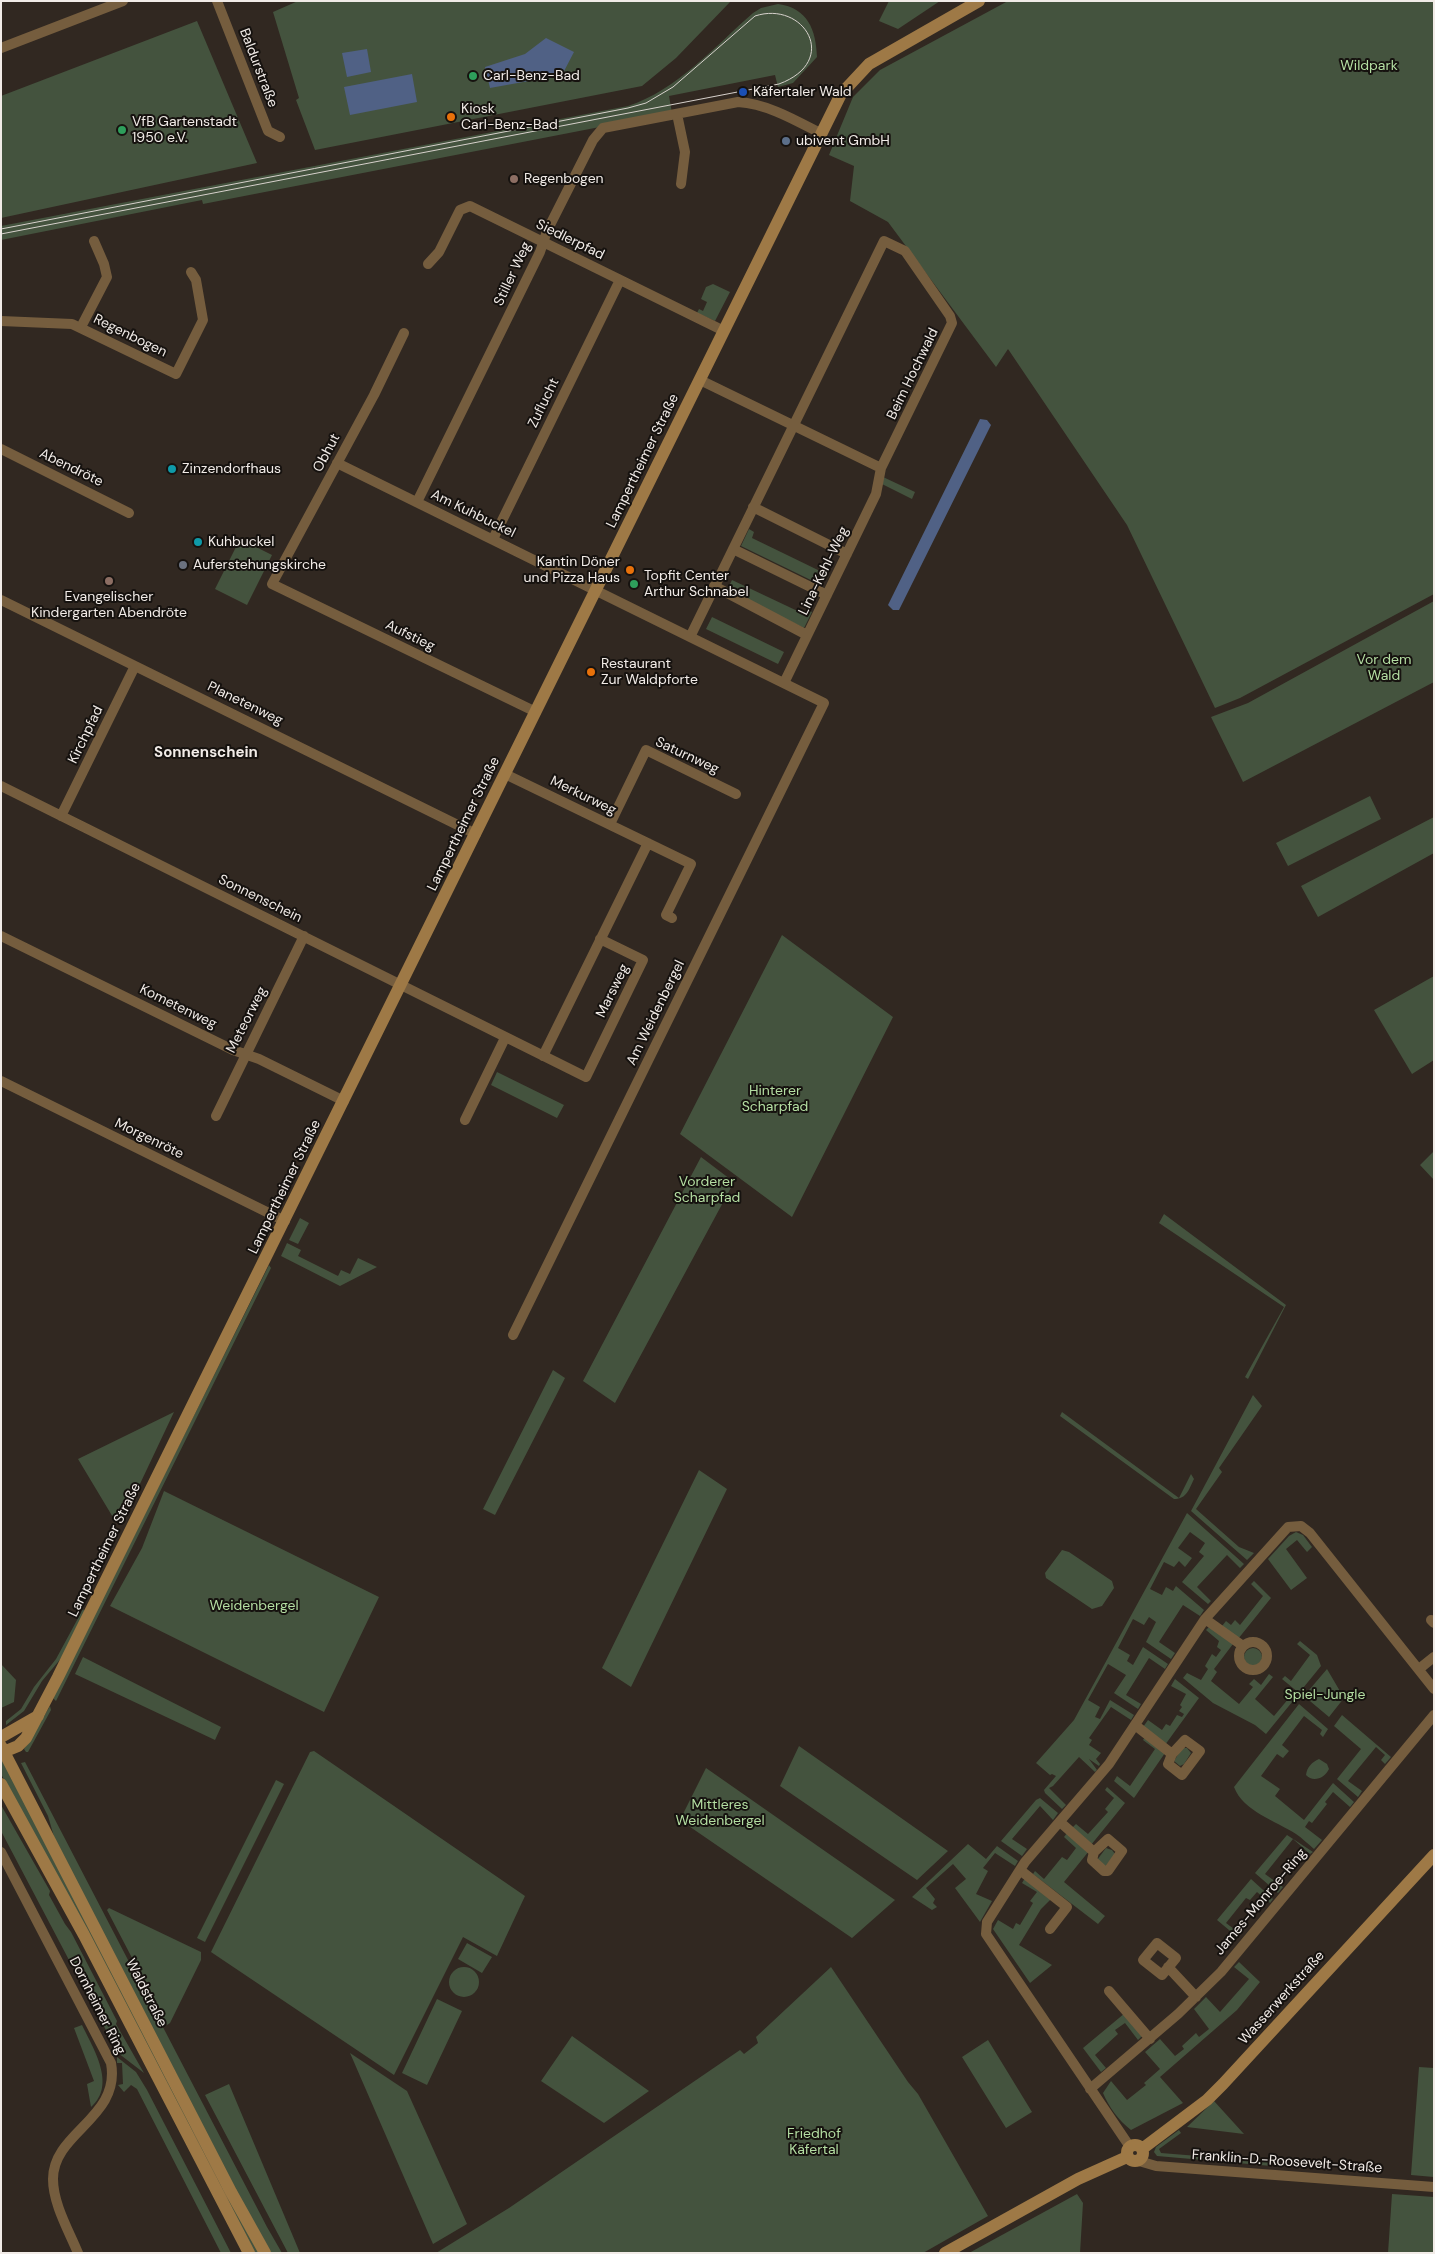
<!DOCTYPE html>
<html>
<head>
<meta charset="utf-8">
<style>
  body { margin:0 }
  #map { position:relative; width:1435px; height:2254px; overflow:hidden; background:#312821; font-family:"DM Sans",sans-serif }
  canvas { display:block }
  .frame { position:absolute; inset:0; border:2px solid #f1ebe7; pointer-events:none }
</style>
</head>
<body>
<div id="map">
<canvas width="1435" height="2254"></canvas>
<div class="frame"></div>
</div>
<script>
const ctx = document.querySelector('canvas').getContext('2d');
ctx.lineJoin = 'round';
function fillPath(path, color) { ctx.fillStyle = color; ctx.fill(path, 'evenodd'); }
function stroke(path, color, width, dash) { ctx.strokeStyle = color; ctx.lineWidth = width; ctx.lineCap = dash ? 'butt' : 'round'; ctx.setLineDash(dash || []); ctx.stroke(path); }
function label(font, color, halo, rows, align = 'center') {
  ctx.font = font + ' "DM Sans",sans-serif'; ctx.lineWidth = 4; ctx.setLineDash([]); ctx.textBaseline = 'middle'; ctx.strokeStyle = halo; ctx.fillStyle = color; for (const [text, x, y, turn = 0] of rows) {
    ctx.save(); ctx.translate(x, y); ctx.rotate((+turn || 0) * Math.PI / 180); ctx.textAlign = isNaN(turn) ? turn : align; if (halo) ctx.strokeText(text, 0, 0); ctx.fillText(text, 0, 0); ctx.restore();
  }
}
fillPath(new Path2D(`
  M298,1H731L676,58L642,86L315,150L296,100L299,98L273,12Z
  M889,1H940L898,29L879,21Z
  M1008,1H1434V594L1240,698L1215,708L1127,525L1008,349L996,367L888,222L850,201L854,166L829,155L853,97L880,70Z
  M778,4C808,8 816,30 817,57L793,83L778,87L775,75L669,96L672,113L203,204L202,200L1,240V226L628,106C677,90 714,47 753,13L761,8Z
  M197,21L257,163L1,218V96Z
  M713,284L730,292L715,321L697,313L699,309L703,311L707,302L701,299L706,287Z
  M883,477L915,492L912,499L882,484Z
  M749,529L754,532L752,538L820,571L823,566L826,568L819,584L741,546Z
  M240,539L272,555L247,605L215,589Z
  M732,580L806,615L808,610L812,612L804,628L727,590Z
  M1434,601V682L1243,782L1211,717L1248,703Z
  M712,617L784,652L778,664L706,629Z
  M1370,796L1381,819L1288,866L1276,843Z
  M1434,817V853L1318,917L1301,886Z
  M782,935L893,1017L792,1217L680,1134Z
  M1434,976V1060L1412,1074L1374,1010Z
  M497,1072L564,1105L557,1118L491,1085Z
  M1434,1151V1180L1420,1165Z
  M701,1157L734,1182L615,1403L583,1381Z
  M1164,1214L1286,1305L1248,1379L1245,1377L1284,1307L1159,1223Z
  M300,1218L309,1223L298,1244L289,1240Z
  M287,1243L301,1250L298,1256L338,1276L341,1270L350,1274L358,1258L377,1267L340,1286L281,1256Z
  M269,1265L271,1268L56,1701L53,1698Z
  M553,1370L565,1378L495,1515L483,1509Z
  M1253,1395L1262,1406L1219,1468L1222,1472L1196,1509L1239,1547L1254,1553L1247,1560L1191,1511Z
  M174,1412L121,1524L114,1519L78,1459Z
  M1062,1412L1179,1498L1191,1474L1194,1479C1189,1489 1187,1499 1174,1499L1060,1416Z
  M699,1470L727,1489L631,1687L602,1668Z
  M164,1491L379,1597L324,1712L110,1606L142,1548Z
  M1187,1513L1244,1564L1240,1568L1227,1555L1197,1587L1211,1601L1208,1604L1182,1582L1204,1556L1199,1552L1205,1543L1190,1532L1178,1548L1192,1558L1185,1567L1179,1561L1174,1567L1164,1562L1150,1589L1162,1595L1166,1587L1173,1591L1176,1586L1204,1610L1200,1616L1183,1605L1159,1642L1175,1653L1171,1659L1146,1642L1156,1622L1149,1617L1144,1625L1133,1619L1118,1648L1130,1655L1127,1661L1133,1665L1143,1647L1168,1664L1165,1669L1149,1658L1126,1695L1141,1704L1138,1709L1114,1693L1126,1675L1108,1664L1088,1700L1100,1707L1095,1717L1100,1719L1110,1700L1134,1715L1131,1720L1111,1707L1089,1738L1092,1740L1089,1745L1101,1753L1096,1759L1100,1764L1099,1766L1089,1759L1097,1770L1095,1772L1079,1757L1053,1786L1049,1788L1066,1805L1062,1809L1045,1793L1044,1790L1056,1776L1052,1774L1050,1775L1036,1763L1074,1720Z
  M1296,1532L1303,1535L1312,1547L1307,1552L1297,1540L1286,1549L1307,1578L1291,1590L1268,1559L1289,1536Z
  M1062,1550L1069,1552L1112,1581L1114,1588L1102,1606L1092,1609L1046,1578L1045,1573Z
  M1254,1581L1271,1598L1238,1639L1222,1626L1226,1621L1231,1625L1235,1620L1240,1625L1263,1596L1251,1584Z
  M83,1609L85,1612L63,1656L42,1681L24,1711L6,1725V1721L21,1709L34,1687L56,1659Z
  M1210,1626L1233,1644L1214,1669L1217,1672L1211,1681L1239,1704L1253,1687L1249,1684L1254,1679L1261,1685L1269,1674L1273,1677L1255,1699L1274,1716L1289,1698L1285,1694L1289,1689L1297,1696L1266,1734L1255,1725L1213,1703L1183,1678L1187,1673L1201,1680L1208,1669L1205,1666L1212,1654L1216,1657L1221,1650L1217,1647L1219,1641L1206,1630Z
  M1300,1641L1317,1655L1321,1666L1299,1693L1282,1679L1285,1676L1291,1681L1310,1655L1297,1644Z
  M1244 1657a9 9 0 1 1 18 0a9 9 0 1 1-18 0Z
  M83,1657L221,1727L215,1740L75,1674Z
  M1,1664L16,1680L14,1702L1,1708Z
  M1327,1669L1344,1698L1329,1717L1304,1696Z
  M1175,1679L1199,1698L1165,1745L1143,1727L1148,1720L1162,1730L1166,1724L1170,1726L1177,1715L1182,1717L1184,1714L1179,1711L1182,1707L1180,1705L1186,1694L1171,1686Z
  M1299,1704L1328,1729L1323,1737L1320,1734L1322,1730L1304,1716L1282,1745L1289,1751L1283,1758L1277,1754L1261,1776L1280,1789L1275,1796L1304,1820L1333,1783L1354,1802L1350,1807L1333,1792L1325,1802L1327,1804L1312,1823L1309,1821L1305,1827L1322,1840L1314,1849C1308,1844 1302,1838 1296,1834C1276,1821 1243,1811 1234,1787Z
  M50,1706L51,1710L28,1752H26L24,1749Z
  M1342,1715L1391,1757L1385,1764L1381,1760L1385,1755L1376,1747L1348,1781L1362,1791L1358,1797L1337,1779L1361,1749L1334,1726Z
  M1145,1737L1165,1753L1134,1798L1114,1781L1117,1776L1130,1786L1155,1749L1143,1740Z
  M799,1746L948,1851L917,1880L780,1786Z
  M1182,1748H1187L1191,1753L1184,1764L1180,1766L1174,1761Z
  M314,1751L525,1896L497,1956L463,1937L394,2075L211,1952L310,1752Z
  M1,1756L259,2253H254L85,1927L1,1774Z
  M1319,1759L1327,1764L1329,1769C1325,1778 1313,1783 1306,1775C1307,1767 1312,1762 1319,1759Z
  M25,1762L267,2227L282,2253H271L233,2185L55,1840L48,1816L21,1763Z
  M706,1768L895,1900L852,1938L680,1820Z
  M276,1780L284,1784L205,1942L197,1938Z
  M1107,1787L1125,1803L1091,1845L1072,1828L1076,1824L1088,1834L1108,1812L1105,1809L1114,1798L1105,1790Z
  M1040,1798L1058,1813L1053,1820L1040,1806L1012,1839L1027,1849L1022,1856L1001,1841L1036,1800Z
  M1,1805L50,1891L49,1895L65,1924L71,1932L117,2021L116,2024L144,2073L118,2053L1,1831Z
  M1067,1833L1089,1851L1064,1882L1105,1916L1098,1924L1033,1874L1035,1871L1044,1879L1062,1857L1067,1860L1076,1848L1064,1837Z
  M1287,1835L1313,1852L1310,1854L1293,1839L1265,1874L1283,1887L1278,1893L1255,1873Z
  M968,1844L986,1859L997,1846L1018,1861L1015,1866L995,1853L983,1868L988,1871L976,1894L992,1901L980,1922L955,1888L966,1879L953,1864L926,1888L935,1899L933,1903L937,1907L932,1910L912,1897Z
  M1106,1848L1112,1850L1115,1854L1105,1867L1097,1860Z
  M1025,1878L1051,1899L1041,1909L1019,1945L1052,1965L1030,1983L993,1929L998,1920L1013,1929L1016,1923L1020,1925L1033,1903L1030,1901L1037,1892L1022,1883Z
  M1251,1879L1273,1899L1270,1903L1257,1892L1250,1900L1246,1898L1226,1923L1238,1932L1235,1935L1217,1920Z
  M109,1908L201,1952V1960L170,2023L167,2025L107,1910Z
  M467,1943L492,1957L482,1973L458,1959Z
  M1239,1962L1260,1982L1237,2010L1160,2077L1183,2103L1131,2130C1118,2120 1109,2107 1103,2093L1111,2081L1127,2100L1146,2085L1144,2083L1160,2069L1145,2052L1160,2039L1175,2056L1184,2049L1182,2046L1196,2033L1199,2037L1209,2029L1194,2009L1206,1997L1220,2012L1249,1979L1234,1967Z
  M831,1967L908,2082L918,2094L988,2216L923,2253H436L509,2208L740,2050L744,2054L758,2043L756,2037Z
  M449 1982a15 15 0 1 1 30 0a15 15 0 1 1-30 0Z
  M437,1999L462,2011L427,2085L402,2073Z
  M1125,2013L1143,2035L1138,2040L1125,2023L1115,2030L1118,2034L1095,2055L1106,2068L1101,2072L1083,2048Z
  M82,2025C93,2048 117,2085 91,2107L87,2084L94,2081L74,2028Z
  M572,2036L649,2091L604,2123L541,2081Z
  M988,2040L1032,2112L1006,2128L962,2057Z
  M350,2053L407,2091L467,2224L433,2244Z
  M117,2057L136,2072L147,2090L231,2253H221L137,2089L131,2085L124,2092L118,2085L123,2084L122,2063H117Z
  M1419,2067L1434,2068V2177L1411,2175Z
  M229,2084L300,2253H288L205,2095Z
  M1214,2101L1244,2134L1187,2127Z
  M1179,2130L1181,2133L1159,2149L1161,2153L1272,2162V2166L1157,2156L1154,2152L1156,2147Z
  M1077,2194L1083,2203L1080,2253H969Z
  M1392,2194L1434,2197V2253H1388Z`), '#44533e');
fillPath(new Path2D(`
  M546,38L574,52L562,75L490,88L485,67L525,54Z
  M367,49L371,72L347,77L342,53Z
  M412,74L417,102L350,115L344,87Z
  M980,419L987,420L991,425L899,610H893L888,605Z`), '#506185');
stroke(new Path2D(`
  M217,1L268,131L280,137
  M1,48L123,1
  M677,114L685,152L681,184
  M428,264L439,252L460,210L470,206L724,331
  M1,321L72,324L176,374L203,320L196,280L191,272
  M81,327L107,277L104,264L94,241
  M404,333L374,395L272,584L536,712
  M700,380L881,468
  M1,449L129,513
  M337,463L824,703L513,1335
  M417,502L540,252L547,231L593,140L603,128L738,102C768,104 795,120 822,134
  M753,507L847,554
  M493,539L620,280
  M733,549L827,595
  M714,586L807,635
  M1,600L476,834
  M690,637L884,241L905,251L950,316L952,323L881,468L876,494L784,683
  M505,774L691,864L666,915L672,918
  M1,786L586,1077L643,960L600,939
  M61,816L135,666
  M610,824L646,750L736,794
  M1,936L233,1050L259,1059L344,1101
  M543,1056L648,843
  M1,1081L285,1221
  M216,1116L304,936
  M465,1120L505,1038
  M1205,1619L1243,1646
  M1431,1620L1434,1623
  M1239 1656a14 14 0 1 1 28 0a14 14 0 1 1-28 0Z
  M1419,1669L1434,1657
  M1135,1725L1172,1754
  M1185,1740L1200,1751L1182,1775L1168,1764L1172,1754Z
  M1060,1822L1094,1852
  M1108,1839L1122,1851L1108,1871H1104L1092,1860L1094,1852Z
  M1,1852L111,2063C121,2118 53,2132 53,2179C53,2204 69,2231 78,2253
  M1020,1870L1067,1907L1050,1929
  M1157,1943L1176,1958L1162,1975L1143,1960Z
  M1168,1967L1196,1997
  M1109,1991L1150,2039
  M1090,2089L1178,2014L1221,1972L1434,1715
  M1130,2147L986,1934L987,1922L1025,1862L1109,1764L1205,1619L1288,1527L1301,1526L1310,1533L1434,1689
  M1139,2161L1156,2166L1434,2187`), '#755d3e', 10);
stroke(new Path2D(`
  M1,1737L38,1716
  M1,1746L231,2192L265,2253
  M1,1753L18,1746L26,1738L58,1677L841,94L869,64L979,1
  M1,1784L84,1935L249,2253
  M1127 2153a8 8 0 1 1 16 0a8 8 0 1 1-16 0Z
  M1142,2149L1207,2100L1223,2084L1434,1855
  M945,2253L1078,2179L1127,2157`), '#9e7946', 12);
stroke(new Path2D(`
  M1,229L628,108L646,103L673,87L755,16C804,0 841,61 779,84L1,234`), '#d7d1cc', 1);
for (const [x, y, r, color] of [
  [473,76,5,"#2e9e5b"],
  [743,92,5,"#1a4fb4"],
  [451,117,5,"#e8710a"],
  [122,130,5,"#2e9e5b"],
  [786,141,5,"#5c6f8a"],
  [514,179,5,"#8d6e63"],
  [172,469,5,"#0f9aa8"],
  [198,542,5,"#0f9aa8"],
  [183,565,5,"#6b7280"],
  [630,570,5,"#e8710a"],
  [109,581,5,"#8d6e63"],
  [634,584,5,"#2e9e5b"],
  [591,672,5,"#e8710a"]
]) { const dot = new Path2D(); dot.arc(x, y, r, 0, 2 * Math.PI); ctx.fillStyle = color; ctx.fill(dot); stroke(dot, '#16120f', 2); }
label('14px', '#b4dea2', '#16120f', [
  ["Wildpark",1369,66],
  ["Vor dem",1384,660],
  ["Wald",1384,676],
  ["Hinterer",775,1091],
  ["Scharpfad",775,1107],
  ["Vorderer",707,1182],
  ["Scharpfad",707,1198],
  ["Weidenbergel",254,1606],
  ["Spiel-Jungle",1325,1695],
  ["Mittleres",720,1805],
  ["Weidenbergel",720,1821],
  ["Friedhof",814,2134],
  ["Käfertal",814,2150]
]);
label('14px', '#f1ebe7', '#16120f', [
  ["Baldurstraße",258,68,69],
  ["Siedlerpfad",570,240,26],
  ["Stiller Weg",513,274,-65],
  ["Regenbogen",130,336,26],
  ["Beim Hochwald",913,374,-64],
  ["Zuflucht",544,403,-64],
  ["Obhut",327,453,-62],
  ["Lampertheimer Straße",643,461,-64],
  ["Abendröte",71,468,26],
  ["Am Kuhbuckel",473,514,26],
  ["Lina-Kehl-Weg",824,571,-64],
  ["Aufstieg",410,636,26],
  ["Planetenweg",245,704,26],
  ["Kirchpfad",86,735,-64],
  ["Saturnweg",687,756,25],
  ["Merkurweg",583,796,26],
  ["Lampertheimer Straße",464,824,-64],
  ["Sonnenschein",260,899,26],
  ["Marsweg",613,991,-64],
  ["Kometenweg",178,1007,26],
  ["Am Weidenbergel",656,1013,-64],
  ["Meteorweg",247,1020,-63],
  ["Morgenröte",149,1139,26],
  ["Lampertheimer Straße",285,1187,-64],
  ["Lampertheimer Straße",105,1550,-64],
  ["James-Monroe-Ring",1261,1902,-50],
  ["Waldstraße",146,1993,63],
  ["Wasserwerkstraße",1282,1998,-48],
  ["Dornheimer Ring",97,2006,63],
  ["Franklin-D.-Roosevelt-Straße",1287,2162,4]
]);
label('14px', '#f1ebe7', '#16120f', [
  ["Carl-Benz-Bad",483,76],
  ["Käfertaler Wald",753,92],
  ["Kiosk",461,109],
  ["Carl-Benz-Bad",461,125],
  ["VfB Gartenstadt",132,122],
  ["1950 e.V.",132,138],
  ["ubivent GmbH",796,141],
  ["Regenbogen",524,179],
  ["Zinzendorfhaus",182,469],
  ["Kuhbuckel",208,542],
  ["Kantin Döner",620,562,"right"],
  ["und Pizza Haus",620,578,"right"],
  ["Auferstehungskirche",193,565],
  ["Topfit Center",644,576],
  ["Arthur Schnabel",644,592],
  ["Evangelischer",109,597,"center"],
  ["Kindergarten Abendröte",109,613,"center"],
  ["Restaurant",601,664],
  ["Zur Waldpforte",601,680]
], 'left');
label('bold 15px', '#f1ebe7', '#16120f', [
  ["Sonnenschein",206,753]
]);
</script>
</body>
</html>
